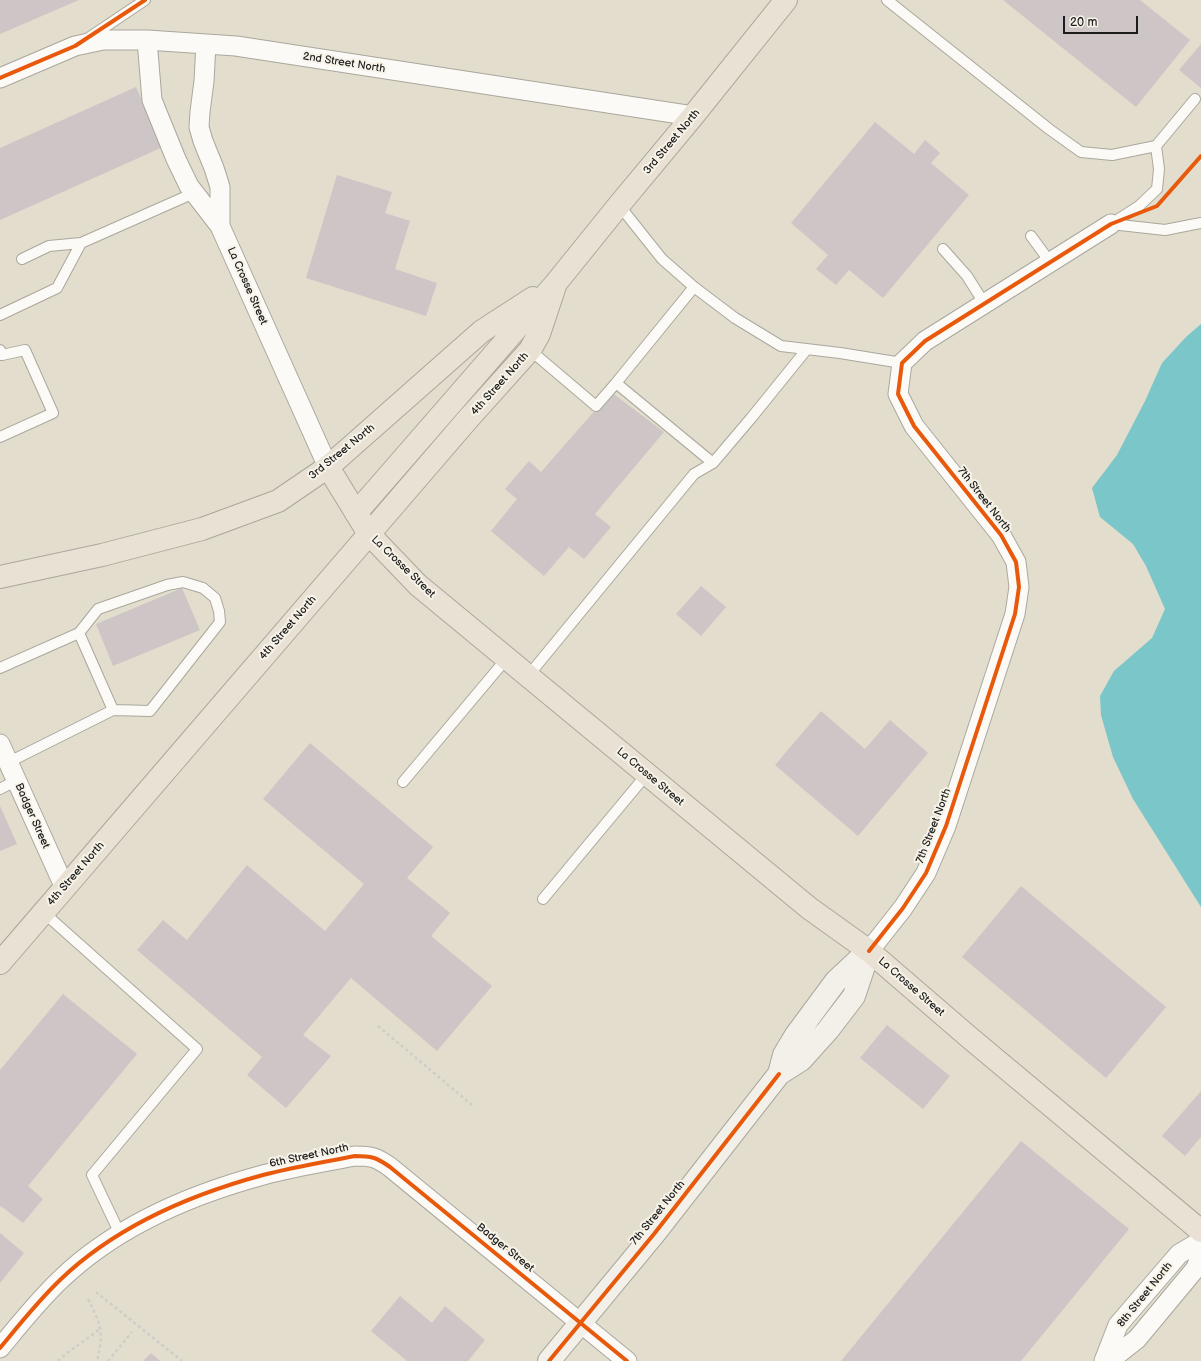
<!DOCTYPE html>
<html>
<head>
<meta charset="utf-8">
<style>
  body { margin:0 }
  #map { position:relative; width:1201px; height:1361px; overflow:hidden; background:#e2ddcc; font-family:"Balsamiq Sans",sans-serif }
  canvas { display:block }
  .scale { position:absolute; left:1063px; top:16px; width:75px; height:18px; box-sizing:border-box; border:2px solid #1c1c1c; border-top:0; padding-left:5px; font-size:12px; line-height:14px; white-space:nowrap; color:#1c1c1c; -webkit-text-stroke:3px #f7f3e8; paint-order:stroke }
</style>
</head>
<body>
<div id="map">
<canvas width="1201" height="1361"></canvas>
<div class="scale">20 m</div>
</div>
<script>
const ctx = document.querySelector('canvas').getContext('2d');
ctx.lineJoin = 'round';
function fillPath(path, color) { ctx.fillStyle = color; ctx.fill(path, 'evenodd'); }
function stroke(path, color, width, dash) { ctx.strokeStyle = color; ctx.lineWidth = width; ctx.lineCap = dash ? 'butt' : 'round'; ctx.setLineDash(dash || []); ctx.stroke(path); }
function label(font, color, halo, rows, align = 'center') {
  ctx.font = font + ' "Balsamiq Sans",sans-serif'; ctx.lineWidth = 4; ctx.setLineDash([]); ctx.textBaseline = 'middle'; ctx.strokeStyle = halo; ctx.fillStyle = color; for (const [text, x, y, turn = 0] of rows) {
    ctx.save(); ctx.translate(x, y); ctx.rotate((+turn || 0) * Math.PI / 180); ctx.textAlign = isNaN(turn) ? turn : align; if (halo) ctx.strokeText(text, 0, 0); ctx.fillText(text, 0, 0); ctx.restore();
  }
}
fillPath(new Path2D(`
  M1201,324V907L1133,799L1113,757L1101,715L1100,696L1114,671L1152,638L1165,609L1146,566L1133,544L1100,517L1092,488L1117,455L1145,401L1162,363L1186,337Z`), '#7ac6c8');
fillPath(new Path2D(`
  M0,0H79L0,34Z
  M1003,0H1140L1190,40L1136,107Z
  M1201,44V88L1179,70Z
  M136,87L163,147L0,220V148Z
  M875,122L914,154L925,140L940,153L931,163L969,195L883,298L849,270L836,285L816,269L828,255L791,223Z
  M337,175L392,192L385,213L410,221L395,269L437,283L426,316L306,278Z
  M611,392L664,432L595,514L611,527L584,559L569,547L544,576L491,531L517,499L505,489L529,461L541,472Z
  M701,586L726,607L701,636L676,614Z
  M182,588L200,630L113,666L96,624Z
  M821,711L865,749L890,720L928,753L858,836L775,765Z
  M310,743L433,847L407,878L450,913L431,936L492,986L437,1051L351,978L303,1035L331,1056L286,1108L247,1075L262,1057L137,950L163,920L187,940L247,865L325,931L364,884L263,799Z
  M0,806L17,844L0,851Z
  M1021,886L1166,1007L1106,1078L962,957Z
  M63,994L137,1054L28,1186L43,1199L23,1223L1,1206L0,1208V1070Z
  M887,1025L950,1076L923,1109L860,1058Z
  M1201,1091V1137L1185,1156L1162,1136Z
  M1021,1141L1129,1229L1021,1361H841Z
  M0,1233L24,1253L0,1283Z
  M400,1296L432,1323L445,1306L485,1340L468,1361H407L371,1331Z
  M151,1353L160,1361H143Z`), '#cec6c6');
const service = new Path2D(`
  M887,0L1049,129L1081,152L1112,155L1156,146L1195,99
  M87,39L145,0
  M619,205L662,259L694,287L735,318L781,346L840,353L902,363
  M1111,224L1139,206L1157,189L1159,169L1156,146
  M1111,224L1165,230L1201,223
  M1031,236L1050,262
  M943,249L967,276L984,303
  M22,259L49,246L81,243L194,193
  M694,287L616,383L713,463L752,417L807,349
  M0,315L57,288L81,243
  M0,350L2,355L25,350L53,413L0,437
  M530,350L596,406L616,383
  M79,633L113,710
  M0,668L79,633L98,609L167,585L183,582L203,588L215,598L219,611L220,622L150,711L113,710L9,762
  M528,676L694,474L713,463
  M403,782L507,658
  M0,789L17,780
  M543,899L647,774
  M43,912L197,1049L92,1175L120,1234`);
const minor = new Path2D(`
  M147,40L152,100L176,159L189,186L220,226L328,467
  M206,44L204,81L200,112L199,127L203,141L214,168L220,187V226
  M0,78L75,46L103,40H147L236,46L693,116
  M0,744L65,888
  M869,951L903,908L926,873L946,826L1015,614L1019,587L1016,562L1001,535L914,426L898,394L902,363L925,341L1111,224
  M0,1348C19,1325 38,1301 60,1280C116,1226 189,1195 263,1175C293,1167 324,1162 355,1156C371,1156 376,1157 390,1167L627,1361
  M1104,1361L1118,1325L1179,1254L1201,1241
  M1109,1361L1137,1339L1196,1268L1201,1255`);
const secondary = new Path2D(`
  M779,1074L784,1055L796,1035L836,981L867,952
  M549,1361L654,1234L779,1074L801,1060L828,1030L854,996L869,951`);
const primary = new Path2D(`
  M328,467L369,534L418,585L809,908L869,951L970,1038L1201,1231`);
const trunk = new Path2D(`
  M356,513L556,283L619,205L693,116L786,0
  M0,577L102,555L202,529L278,501L328,467L482,331L533,298
  M0,963L468,419L530,350L539,334L556,283`);
stroke(service, '#aaa79d', 12);
stroke(minor, '#aaa79d', 21);
stroke(secondary, '#aaa79d', 24);
stroke(primary, '#aaa79d', 24);
stroke(trunk, '#aaa79d', 24);
stroke(new Path2D(`
  M378,1026L472,1105
  M96,1292L182,1361
  M88,1299C101,1324 104,1333 97,1361
  M58,1361L67,1353L100,1329
  M108,1361L132,1332`), '#cecdc9', 2.5, [3, 3]);
stroke(service, '#fbfaf7', 10);
stroke(minor, '#fbfaf7', 19);
stroke(secondary, '#f3f0e9', 22);
stroke(primary, '#e8e1d4', 22);
stroke(trunk, '#e8e1d4', 22);
stroke(new Path2D(`
  M0,78L75,46L145,0
  M869,951L903,908L926,873L946,826L1015,614L1019,587L1016,562L1001,535L914,426L898,394L902,363L925,341L1111,224L1157,206L1201,156
  M0,1348C19,1325 38,1301 60,1280C116,1226 189,1195 263,1175C293,1167 324,1162 355,1156C371,1156 376,1157 390,1167L627,1361
  M549,1361L654,1234L779,1074`), '#e8590c', 4);
label('11px', '#1c1c1c', '#f7f3e8', [
  ["2nd Street North",344,63,9],
  ["3rd Street North",672,142,-50],
  ["La Crosse Street",247,286,66],
  ["4th Street North",500,384,-48],
  ["3rd Street North",342,452,-39],
  ["7th Street North",984,500,52],
  ["La Crosse Street",403,567,44],
  ["4th Street North",288,628,-49],
  ["La Crosse Street",650,777,40],
  ["Badger Street",32,816,66],
  ["7th Street North",934,826,-69],
  ["4th Street North",76,874,-49],
  ["La Crosse Street",911,987,41],
  ["6th Street North",309,1156,-12],
  ["7th Street North",658,1213,-51],
  ["Badger Street",505,1248,39],
  ["8th Street North",1145,1295,-51]
]);
</script>
</body>
</html>
